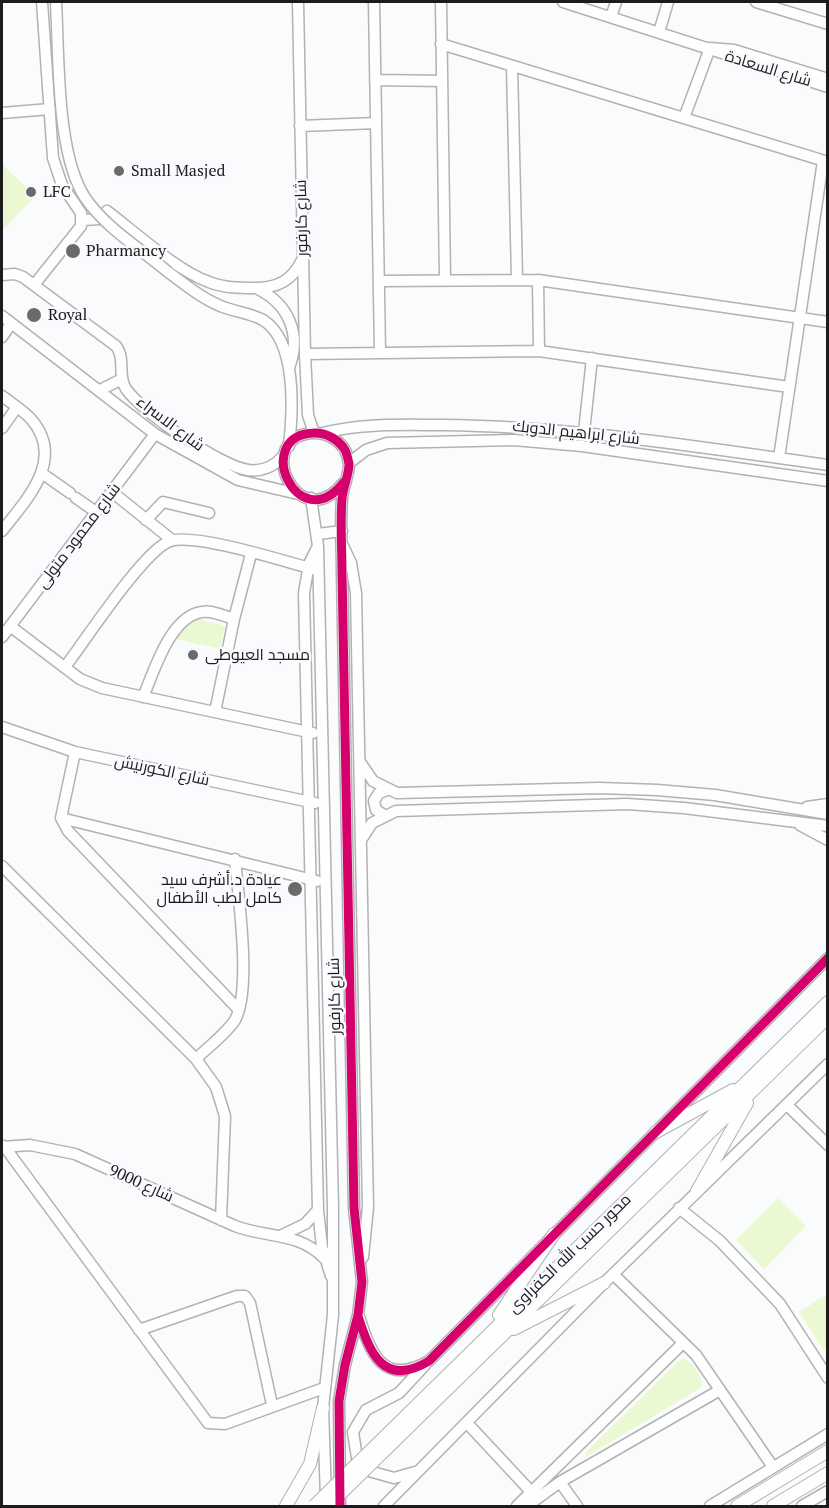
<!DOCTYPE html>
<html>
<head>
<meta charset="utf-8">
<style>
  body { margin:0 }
  #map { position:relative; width:829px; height:1508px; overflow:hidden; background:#fafbfc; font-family:"PT Serif",serif }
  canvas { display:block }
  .frame { position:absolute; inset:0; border:3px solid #1c1c1d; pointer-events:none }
</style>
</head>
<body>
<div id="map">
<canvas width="829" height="1508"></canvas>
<div class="frame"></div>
</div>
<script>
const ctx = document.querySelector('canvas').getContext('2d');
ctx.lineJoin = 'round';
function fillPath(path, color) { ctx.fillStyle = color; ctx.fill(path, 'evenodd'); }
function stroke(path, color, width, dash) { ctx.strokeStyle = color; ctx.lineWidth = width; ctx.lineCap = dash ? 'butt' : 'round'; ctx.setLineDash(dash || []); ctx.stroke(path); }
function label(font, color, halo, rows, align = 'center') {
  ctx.font = font + ' "PT Serif",Cairo,serif'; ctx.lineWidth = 5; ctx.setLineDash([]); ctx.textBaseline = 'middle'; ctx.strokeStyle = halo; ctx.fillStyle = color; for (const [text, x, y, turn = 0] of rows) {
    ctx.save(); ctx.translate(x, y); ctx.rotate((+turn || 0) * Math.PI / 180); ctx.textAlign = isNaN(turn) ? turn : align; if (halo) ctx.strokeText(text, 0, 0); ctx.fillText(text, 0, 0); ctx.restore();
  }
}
fillPath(new Path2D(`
  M2,164L35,196L2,231Z
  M197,618L225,626L220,649L176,639L191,620Z
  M778,1198L806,1226L764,1269L736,1240Z
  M827,1294V1348L824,1351L799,1312Z
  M683,1357C693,1363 702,1375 702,1387L584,1458L586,1452Z`), '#eaf9d2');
const minor = new Path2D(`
  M298,2L305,354L308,415L314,433
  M374,2L380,352
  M441,2L445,279
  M563,2L828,87
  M756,2L828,24
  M611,17L616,2
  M659,32L668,2
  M441,44L828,162
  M710,48L734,50L828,79
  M512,67L517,278
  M375,80L442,81
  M2,113L50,109
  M684,118L710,48
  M300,126L376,123
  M83,220L100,219L107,211C135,232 177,271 209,282C224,288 239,288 255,288C277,288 292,281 302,260
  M168,272C186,285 202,299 223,307C236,312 250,313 263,320C297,341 293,411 289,446
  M2,275L15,274L23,277L116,346C126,359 117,376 126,389C142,412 220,466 248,470C262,472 275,466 284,455
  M538,280L539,351
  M379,281L538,280L828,322
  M34,285L81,226V213L62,185L53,158L42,2
  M258,289C288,304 301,333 290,365
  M2,316L155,434L238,480L298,494
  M2,337L11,324
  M305,354L539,351L789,387
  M100,390L122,379
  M2,396C11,403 23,410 31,419C66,459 27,499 2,531
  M2,428L17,407
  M584,432L592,358
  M323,433C362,423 401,425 441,425C571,426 699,447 828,465
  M779,458L823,161
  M349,463L366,450L387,443L514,440L582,446L828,481
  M43,474L70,493
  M112,492L172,540
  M76,498L96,512
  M311,498L318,546L333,1209V1315L323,1408L326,1499
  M146,520L163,502L209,513
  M318,534L342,531
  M318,546L309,564L304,593L318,1210L322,1247L331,1276
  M343,546L351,563L356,593L368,1207L363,1257
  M10,626L80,679L102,688L313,733
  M2,637L155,434
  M65,667C85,641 144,550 170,541C196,533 283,561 313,569
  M143,697C154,672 170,616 202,612C212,610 224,616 234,619
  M215,712L234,619L251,554
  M2,727L75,752L315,803
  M75,752L61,818L68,831L239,1010
  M360,762L373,781L397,793L599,788L657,790L715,795L828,814
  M807,807L828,804
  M384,815L376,810L374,801L379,793L387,790
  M61,818L317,881
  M800,825L828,840
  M361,840L372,823L396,811L627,804L684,808L828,826
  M2,866L196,1059L216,1087L225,1116L221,1220
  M196,1059C208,1047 226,1034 235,1020C252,990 238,895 235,859
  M787,1105L828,1145
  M4,1146L208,1423L225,1424L324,1388
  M2,1147L30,1145L75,1154L235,1226C266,1238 299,1232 324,1258
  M679,1208L720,1241L780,1304L828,1378
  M282,1235L305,1224L318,1210
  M613,1274L696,1355L773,1467
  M359,1316C370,1354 384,1387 429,1361L828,958
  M139,1330L237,1296H245L250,1303L272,1405
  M467,1423L535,1496
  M415,1472L394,1478L369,1471L357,1458L353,1432L366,1410L399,1393L425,1365
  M560,1482L577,1506
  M340,1506L339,1401L345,1365L358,1315L362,1282L354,1208L342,573C342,548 340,524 342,499C343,487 349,475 349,464C348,459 347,454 345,450C339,440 327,433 315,433C250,434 298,541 344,482
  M384,1506L604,1283L828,1064
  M517,1506L683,1343
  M527,1506L560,1482L720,1390
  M710,1506L828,1434
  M802,1506L828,1491`);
const major = new Path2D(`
  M656,1132L733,1090
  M697,1191L747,1103
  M499,1315L554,1234
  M514,1329L604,1283
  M464,1359L828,1002
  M470,1367L828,1017
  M286,1506L310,1464L323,1408
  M737,1506L828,1451
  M773,1506L828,1473`);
stroke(minor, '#b1b2b3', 13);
stroke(major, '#b1b2b3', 14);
stroke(minor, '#fefeff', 10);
stroke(major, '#fefeff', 12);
const minorBridge = new Path2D(`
  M56,2C59,55 56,156 86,199C106,228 141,249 168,272`);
const majorBridge = new Path2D(`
  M314,1506L464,1359
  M328,1506L470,1367`);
stroke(minorBridge, '#b1b2b3', 13, []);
stroke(majorBridge, '#b1b2b3', 14, []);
stroke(minorBridge, '#fefeff', 10);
stroke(majorBridge, '#fefeff', 12);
stroke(new Path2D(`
  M358,1316C370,1354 384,1388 429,1361L828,958
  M340,1506L339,1401L345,1365L358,1315L362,1282L354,1208L342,573C342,548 340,524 342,499C343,487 349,475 349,464C348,459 347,454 345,450C339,440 327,433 315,433C250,434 298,541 344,482`), '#d6006c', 9);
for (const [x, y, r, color] of [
  [119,171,6,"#6a6a6b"],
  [31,192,6,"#6a6a6b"],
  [73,251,8,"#6a6a6b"],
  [34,315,8,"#6a6a6b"],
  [193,655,6,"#6a6a6b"],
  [295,889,8,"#6a6a6b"]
]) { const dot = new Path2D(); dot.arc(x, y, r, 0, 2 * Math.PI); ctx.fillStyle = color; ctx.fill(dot); stroke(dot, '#f9fafd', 2); }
label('16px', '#1c1c1d', '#f9fafd', [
  ["شارع السعادة",768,69,17],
  ["شارع كارفور",302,218,-91],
  ["شارع الاسراء",170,424,37],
  ["شارع ابراهيم الدوبك",576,433,6],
  ["شارع محمود متولى",79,536,-53],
  ["شارع الكورنيش",162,771,12],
  ["شارع كارفور",335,996,-91],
  ["شارع 9000",141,1184,24],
  ["محور حسب الله الكفراوى",570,1254,-44]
]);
label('16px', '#1c1c1d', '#f9fafd', [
  ["Small Masjed",131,171],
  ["LFC",43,192],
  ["Pharmancy",86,251],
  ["Royal",48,315],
  ["مسجد العيوطى",205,655],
  ["عيادة د.أشرف سيد",282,880,"right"],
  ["كامل لطب الأطفال",282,898,"right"]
], 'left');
</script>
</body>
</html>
